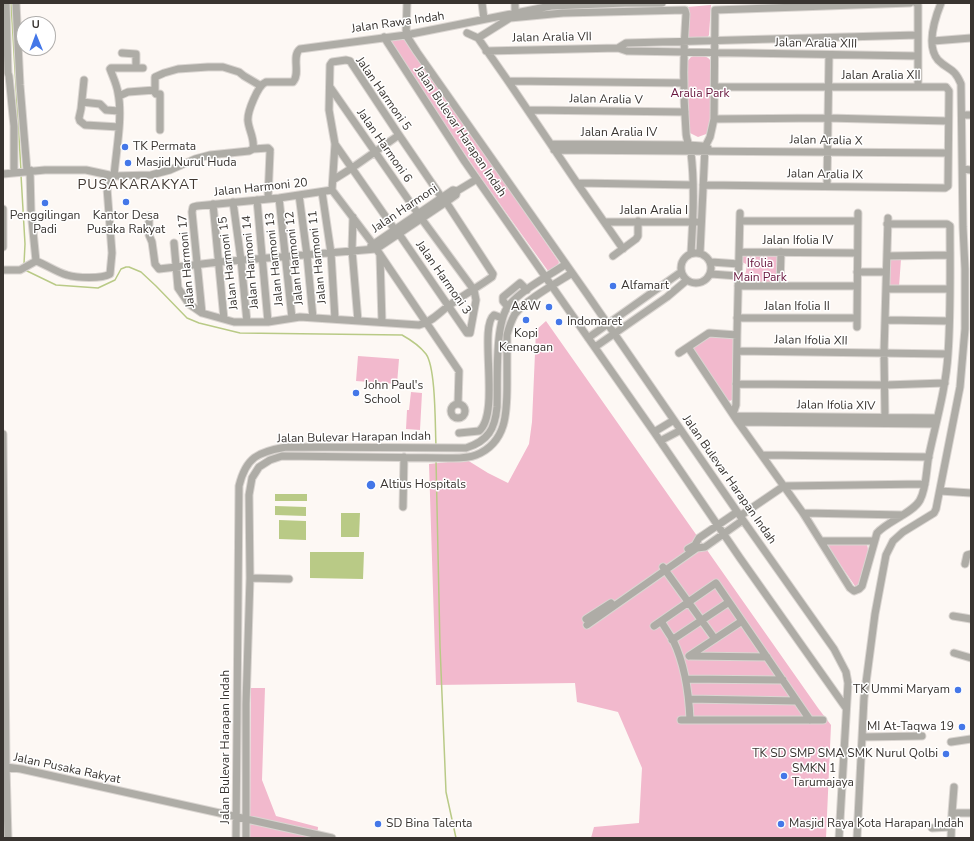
<!DOCTYPE html>
<html>
<head>
<meta charset="utf-8">
<style>
  body { margin:0 }
  #map { position:relative; width:974px; height:841px; overflow:hidden; background:#fdf8f4; font-family:"Nunito Sans",sans-serif }
  canvas { display:block }
  .frame { position:absolute; inset:0; border:4px solid #393430; pointer-events:none }
  .north { position:absolute; left:16px; top:16px; width:40px; height:40px; box-sizing:border-box; background:#fff; border:1px solid #b0aeac; border-radius:50%; rotate:359deg; font-size:11px; font-weight:700; line-height:16px; text-align:center; color:#393430 }
  .north::after { content:''; display:block; margin:auto; width:14px; height:18px; background:#4477e8; clip-path:polygon(50% 0,100% 100%,50% 72%,0 100%) }
</style>
</head>
<body>
<div id="map">
<canvas width="974" height="841"></canvas>
<div class="frame"></div>
<div class="north">U</div>
</div>
<script>
const ctx = document.querySelector('canvas').getContext('2d');
ctx.lineJoin = 'round';
function fillPath(path, color) { ctx.fillStyle = color; ctx.fill(path, 'evenodd'); }
function stroke(path, color, width, dash) { ctx.strokeStyle = color; ctx.lineWidth = width; ctx.lineCap = dash ? 'butt' : 'round'; ctx.setLineDash(dash || []); ctx.stroke(path); }
function label(font, color, halo, rows, align = 'center') {
  ctx.font = font + ' "Nunito Sans",sans-serif'; ctx.lineWidth = 3; ctx.setLineDash([]); ctx.textBaseline = 'middle'; ctx.strokeStyle = halo; ctx.fillStyle = color; for (const [text, x, y, turn = 0] of rows) {
    ctx.save(); ctx.translate(x, y); ctx.rotate((+turn || 0) * Math.PI / 180); ctx.textAlign = isNaN(turn) ? turn : align; if (halo) ctx.strokeText(text, 0, 0); ctx.fillText(text, 0, 0); ctx.restore();
  }
}
fillPath(new Path2D(`
  M711,5L709,35L707,38L691,40L687,35V7Z
  M404,37L425,70L457,113L559,262L558,265L548,271L484,182L389,42L391,39Z
  M698,54C705,56 710,57 712,64V124L709,133L698,137L690,133L688,127L686,63L691,57Z
  M742,256H777L776,285H740V279C746,275 747,271 746,264L742,262Z
  M889,259H901L899,287H888Z
  M546,321L818,708L831,725L826,838H591L594,827L639,823L642,768L618,712L577,702L575,683L436,685L429,464L467,460L488,473L508,483L529,444L532,422L536,330Z
  M708,337H733L734,377L733,399L730,401L726,399L691,347Z
  M358,356L399,359L397,384L356,381Z
  M411,392L422,393L420,430L406,429L407,410H409Z
  M828,544H865L867,545C871,553 862,579 858,586H855L828,547Z
  M251,688H265L262,780L276,816L318,827L317,838H249L250,817Z`), '#f2b9cd');
fillPath(new Path2D(`
  M275,494H307V501H275Z
  M275,506L306,507V516L275,515Z
  M341,513H360L359,537H341Z
  M279,520L306,521V540L279,539Z
  M310,552H364L363,579L310,578Z`), '#b9ca86');
stroke(new Path2D(`
  M11,3L21,171
  M21,175L25,244L24,264
  M25,270L56,285L98,288L115,280L121,269L126,267H129L141,272L156,286L187,318L199,323L240,333L402,335C411,340 419,345 426,354C436,368 435,426 436,446
  M436,460L440,646L446,792L456,838`), '#b9ca86', 1.5);
const minor = new Path2D(`
  M6,3L8,73L9,76L14,126V172
  M16,3L20,85L27,171
  M407,3L406,35L417,52L587,294L745,523L834,649L846,672L848,683L839,838
  M482,3L484,19
  M515,3V12
  M628,3H662
  M916,3L918,5V87
  M467,33L478,38L508,81L577,183L623,249
  M384,37L465,162L654,432L740,558L846,708
  M478,38L510,18L563,13L685,10L686,14C683,53 683,93 686,132C686,140 690,146 691,153C695,186 693,220 691,253
  M933,41L971,38
  M618,48L626,43L918,35
  M486,51L618,48L627,51L918,56
  M122,53L136,54V68
  M84,80L81,109L79,118L80,121L85,125L119,127
  M508,81L684,83
  M330,87L421,218L474,290L476,300L470,333H467L399,234
  M154,91L156,94H160V130
  M119,96L128,92L155,90V77L164,73L178,69L208,67H223L239,72L244,76L261,86
  M82,102L100,104L106,110L119,111
  M528,110L685,112
  M962,115H971
  M714,119L827,118L948,121
  M335,144L395,230
  M551,144L688,145L702,146L708,148
  M253,149L268,148L270,150
  M554,150L947,153
  M963,169L971,170
  M30,170L31,211L36,261
  M3,174L45,170H86L114,176L151,175L170,170L195,159L210,155L249,151L253,149C255,139 249,131 248,121C247,112 258,85 266,82H293C301,73 291,56 300,49L406,35L551,6L625,3
  M114,176C116,151 123,117 118,93C117,85 113,77 110,69L111,68H143
  M333,180L352,168L399,135
  M577,183L693,185
  M703,185L945,188L948,186L949,91L946,87H714
  M827,186L829,55
  M332,190L335,144L329,110L330,65L332,62L346,60L350,61L399,135L442,198
  M332,190L373,244L459,371L458,404
  M322,192L331,253L335,319
  M299,195L307,255L313,318
  M268,198L270,152
  M279,198L292,318
  M257,200L268,322
  M233,202L241,260L247,322
  M213,204L224,319
  M3,209V247
  M149,216V235L152,242L155,264L159,269L219,262L376,249
  M353,217L352,250L358,321
  M740,221H858
  M605,222H697
  M174,243L178,288L189,304L202,313L234,322H268L300,317L419,325C430,323 438,314 447,307C462,296 478,287 492,277L493,274L446,202
  M371,246L453,190L457,191
  M376,249L446,202L456,195L457,191L477,179
  M739,252L857,253
  M681 268a15 15 0 1 1 30 0a15 15 0 1 1-30 0Z
  M700,253L705,147L710,137L714,119L715,10L910,3
  M380,256L382,322
  M613,256L636,239L638,236V221
  M887,256L950,255
  M711,262L739,264
  M3,270H20L36,261C47,265 56,272 67,275C77,278 102,279 110,274L112,253L106,175
  M857,272H886
  M711,274L738,276
  M738,286H857
  M780,286L781,252
  M886,289H949
  M508,307L503,301V297L520,283L527,290
  M202,313L192,212L193,207L197,206L279,198L332,190
  M737,318H857
  M885,320L949,321
  M857,327L858,213
  M737,335L740,213
  M588,338L681,272
  M595,347L667,297L687,280
  M688,347L738,422L803,513L850,588L854,591L859,589L862,586L877,533C888,521 913,513 920,500C927,487 926,469 929,455C936,422 946,388 948,354C951,312 950,269 950,226L947,224H887
  M737,351L948,354
  M679,353L709,333L737,335L736,405L733,414
  M736,384L885,385L945,383
  M451 411a7 7 0 1 1 14 0a7 7 0 1 1-14 0Z
  M734,416L937,418
  M885,418L884,353L888,218
  M738,422L936,424
  M654,432L674,420
  M459,433L479,431C501,413 478,327 494,315L502,318
  M3,434L6,767L21,769L332,838
  M660,441L681,430
  M762,455L929,457
  M940,491L971,493
  M403,507L404,457
  M803,513L903,515
  M740,516L784,486L925,484
  M822,541H874
  M688,549L695,545L699,538L737,512
  M965,564L967,555L971,554
  M663,567L715,639
  M250,578L289,579
  M953,616L971,619
  M586,619L611,603
  M661,621C665,628 669,634 673,640C685,665 689,693 690,720
  M587,625L697,548L705,547L743,520
  M654,626L716,583L810,720
  M672,640L729,602
  M954,653L971,658
  M689,656L742,621
  M690,656L767,657
  M686,679L783,680
  M689,699L797,701
  M681,720H823
  M863,737L922,736
  M951,742L971,739
  M6,767L8,838
  M952,813H971
  M932,828L951,827
  M236,838L239,486C246,457 258,452 286,447L466,448C488,441 495,429 497,407C498,383 494,323 509,305C524,288 547,277 566,264
  M246,838V704L250,578L249,495L252,478L259,467L270,460L282,456L445,458C455,458 466,459 476,455C508,442 507,410 507,381C507,366 507,350 507,335C509,327 511,321 515,314C527,299 555,284 572,273
  M857,838L864,698L875,614L886,555L893,541L903,532L934,513L936,509L960,387L965,329V269L963,227L961,84C954,67 949,71 938,60C926,46 935,18 941,3
  M951,838L952,813L954,787`);
stroke(minor, '#dad5d1', 9);
stroke(minor, '#aeaca6', 7);
for (const [x, y, r, color] of [
  [125,147,4,"#4477e8"],
  [128,163,4,"#4477e8"],
  [126,202,4,"#4477e8"],
  [45,203,4,"#4477e8"],
  [613,286,4,"#4477e8"],
  [549,307,4,"#4477e8"],
  [526,320,4,"#4477e8"],
  [559,322,4,"#4477e8"],
  [356,393,4,"#4477e8"],
  [371,485,5,"#4477e8"],
  [958,690,4,"#4477e8"],
  [962,727,4,"#4477e8"],
  [946,754,4,"#4477e8"],
  [784,776,4,"#4477e8"],
  [378,824,4,"#4477e8"],
  [781,824,4,"#4477e8"]
]) { const dot = new Path2D(); dot.arc(x, y, r, 0, 2 * Math.PI); ctx.fillStyle = color; ctx.fill(dot); stroke(dot, '#fff', 1.5); }
label('12px', '#393430', '#fff', [
  ["Jalan Rawa Indah",398,23,-8],
  ["Jalan Aralia VII",552,38,-1],
  ["Jalan Aralia XIII",816,44,1],
  ["Jalan Aralia XII",881,76],
  ["Jalan Harmoni 5",383,94,55],
  ["Jalan Aralia V",606,100,1],
  ["Jalan Bulevar Harapan Indah",460,132,56],
  ["Jalan Aralia IV",619,133],
  ["Jalan Aralia X",826,141,1],
  ["Jalan Harmoni 6",384,146,55],
  ["Jalan Aralia IX",825,175,1],
  ["Jalan Harmoni 20",261,188,-6],
  ["Jalan Harmoni",405,209,-34],
  ["Jalan Aralia I",654,211],
  ["Jalan Ifolia IV",798,241],
  ["Jalan Harmoni 11",318,257,-96],
  ["Jalan Harmoni 12",295,258,-96],
  ["Jalan Harmoni 13",275,259,-96],
  ["Jalan Harmoni 17",187,261,-95],
  ["Jalan Harmoni 14",251,262,-95],
  ["Jalan Harmoni 15",229,263,-97],
  ["Jalan Harmoni 3",443,278,55],
  ["Jalan Ifolia II",797,307],
  ["Jalan Ifolia XII",811,341,1],
  ["Jalan Ifolia XIV",836,406,1],
  ["Jalan Bulevar Harapan Indah",354,438,-1],
  ["Jalan Bulevar Harapan Indah",729,480,55],
  ["Jalan Bulevar Harapan Indah",226,747,-90],
  ["Jalan Pusaka Rakyat",67,769,12]
]);
label('12px', '#68153d', '#fff', [
  ["Aralia Park",700,94],
  ["Ifolia",760,264],
  ["Main Park",760,278]
]);
label('12px', '#393430', '#fff', [
  ["TK Permata",133,147],
  ["Masjid Nurul Huda",136,163],
  ["Penggilingan",45,216,"center"],
  ["Padi",45,230,"center"],
  ["Kantor Desa",126,216,"center"],
  ["Pusaka Rakyat",126,230,"center"],
  ["Alfamart",621,286],
  ["A&W",541,307,"right"],
  ["Indomaret",567,322],
  ["Kopi",526,334,"center"],
  ["Kenangan",526,348,"center"],
  ["John Paul's",364,386],
  ["School",364,400],
  ["Altius Hospitals",380,485],
  ["TK Ummi Maryam",950,690,"right"],
  ["MI At-Taqwa 19",954,727,"right"],
  ["TK SD SMP SMA SMK Nurul Qolbi",938,754,"right"],
  ["SMKN 1",792,769],
  ["Tarumajaya",792,783],
  ["SD Bina Talenta",386,824],
  ["Masjid Raya Kota Harapan Indah",789,824]
], 'left');
ctx.letterSpacing = '1px';
label('14px', '#413730', '#fff', [
  ["PUSAKARAKYAT",138,186]
]);
ctx.letterSpacing = '0px';
</script>
</body>
</html>
